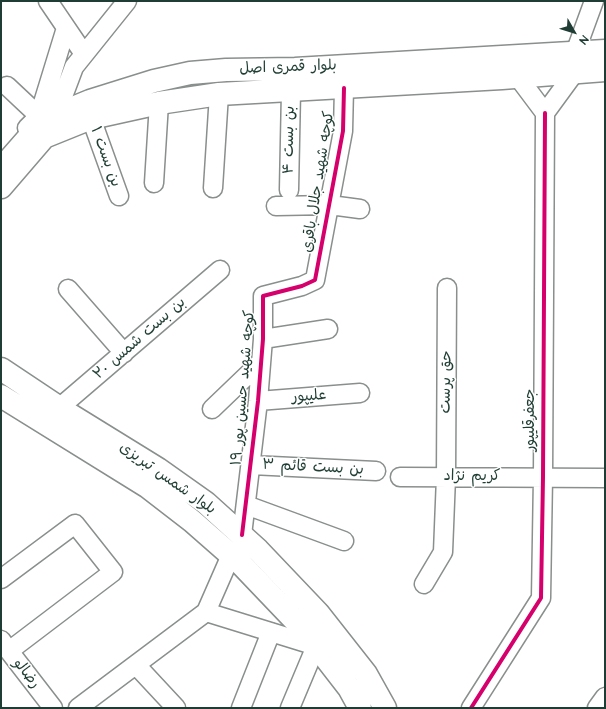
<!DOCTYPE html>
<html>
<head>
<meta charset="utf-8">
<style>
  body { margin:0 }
  #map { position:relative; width:606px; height:709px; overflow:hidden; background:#fff; font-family:"Architects Daughter",sans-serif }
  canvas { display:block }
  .frame { position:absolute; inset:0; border:2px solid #1f3d34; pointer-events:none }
  .north { position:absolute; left:554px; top:12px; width:40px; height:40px; -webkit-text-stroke:3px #fff; paint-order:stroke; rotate:129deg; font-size:11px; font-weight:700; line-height:16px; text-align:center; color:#1f3d34 }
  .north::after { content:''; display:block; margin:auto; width:14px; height:18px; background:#1f3d34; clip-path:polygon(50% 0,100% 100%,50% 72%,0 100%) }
</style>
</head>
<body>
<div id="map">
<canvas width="606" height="709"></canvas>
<div class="frame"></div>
<div class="north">N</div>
</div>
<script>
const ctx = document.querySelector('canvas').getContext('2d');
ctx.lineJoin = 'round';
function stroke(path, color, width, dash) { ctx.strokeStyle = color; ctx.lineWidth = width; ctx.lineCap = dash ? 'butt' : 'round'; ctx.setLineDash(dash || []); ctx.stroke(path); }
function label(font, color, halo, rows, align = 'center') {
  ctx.font = font + ' "Architects Daughter","Playpen Sans Arabic",sans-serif'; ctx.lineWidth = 3; ctx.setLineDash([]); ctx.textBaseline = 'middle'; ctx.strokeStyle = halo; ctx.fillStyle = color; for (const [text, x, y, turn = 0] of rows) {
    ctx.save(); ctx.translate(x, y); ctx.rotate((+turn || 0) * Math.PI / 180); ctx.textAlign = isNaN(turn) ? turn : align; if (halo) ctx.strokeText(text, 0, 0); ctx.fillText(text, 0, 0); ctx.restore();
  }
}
const minor = new Path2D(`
  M48,1L84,54
  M575,53L594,1
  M518,77L545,113
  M7,86L39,116
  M545,113L575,72
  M56,115L74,67L127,1
  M91,118L119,196
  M27,128L39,116L66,28
  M154,183L159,103
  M213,188L219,94
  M289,190L291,91
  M276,206L330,205L360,209
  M68,289L124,353
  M263,339L328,329
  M258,401L360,393
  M59,408L220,270
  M212,409L261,362
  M251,465L376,471
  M400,477L605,478
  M246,505L344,541
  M242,535L258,401L263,339V296L302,286L315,280L343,131L344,88
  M231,555L206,612L316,646L290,708
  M1,579L75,524L113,572L9,651
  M424,584L443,552L446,477L447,288
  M1,640L9,651L53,708
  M136,665L176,708
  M78,708L206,612
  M241,708L271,632
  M471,708L541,598L543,477L545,113
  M597,708L605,697`);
const major = new Path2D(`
  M1,169L44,120L90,101L154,81L190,73L226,70L295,69L605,51
  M1,187L44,137L91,118L159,103L219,94L502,78L605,70
  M1,369L64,411L158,469L206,503L258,550L318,613L366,674L385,708
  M1,396L148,487L192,521L241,564L304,630L349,688L360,708`);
stroke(minor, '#898f8d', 21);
stroke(major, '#898f8d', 25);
stroke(minor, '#fff', 18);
stroke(major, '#fff', 22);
stroke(new Path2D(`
  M242,535L258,401L263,339V296L302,286L315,280L343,131L344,88
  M471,708L541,598L543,477L545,113`), '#d6006c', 4);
label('15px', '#1f3d34', '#fff', [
  ["بلوار قمری اصل",288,68,-2],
  ["بن بست ۴",290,140,-89],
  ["بن بست ۱",105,157,70],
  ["کوچه شهید جلال باقری",319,182,-81],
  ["بن بست شمس ۲۰",140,339,-41],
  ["حق پرست",447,382,-89],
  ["کوچه شهید حسین پور ۱۹",244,388,-85],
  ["علیپور",309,397,-4],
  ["جعفرقلیپور",531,420,-90],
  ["بن بست قائم ۳",313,468,3],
  ["کریم نژاد",472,477],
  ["بلوار شمس تبریزی",167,479,35],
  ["رضالو",26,674,52]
]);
</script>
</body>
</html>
